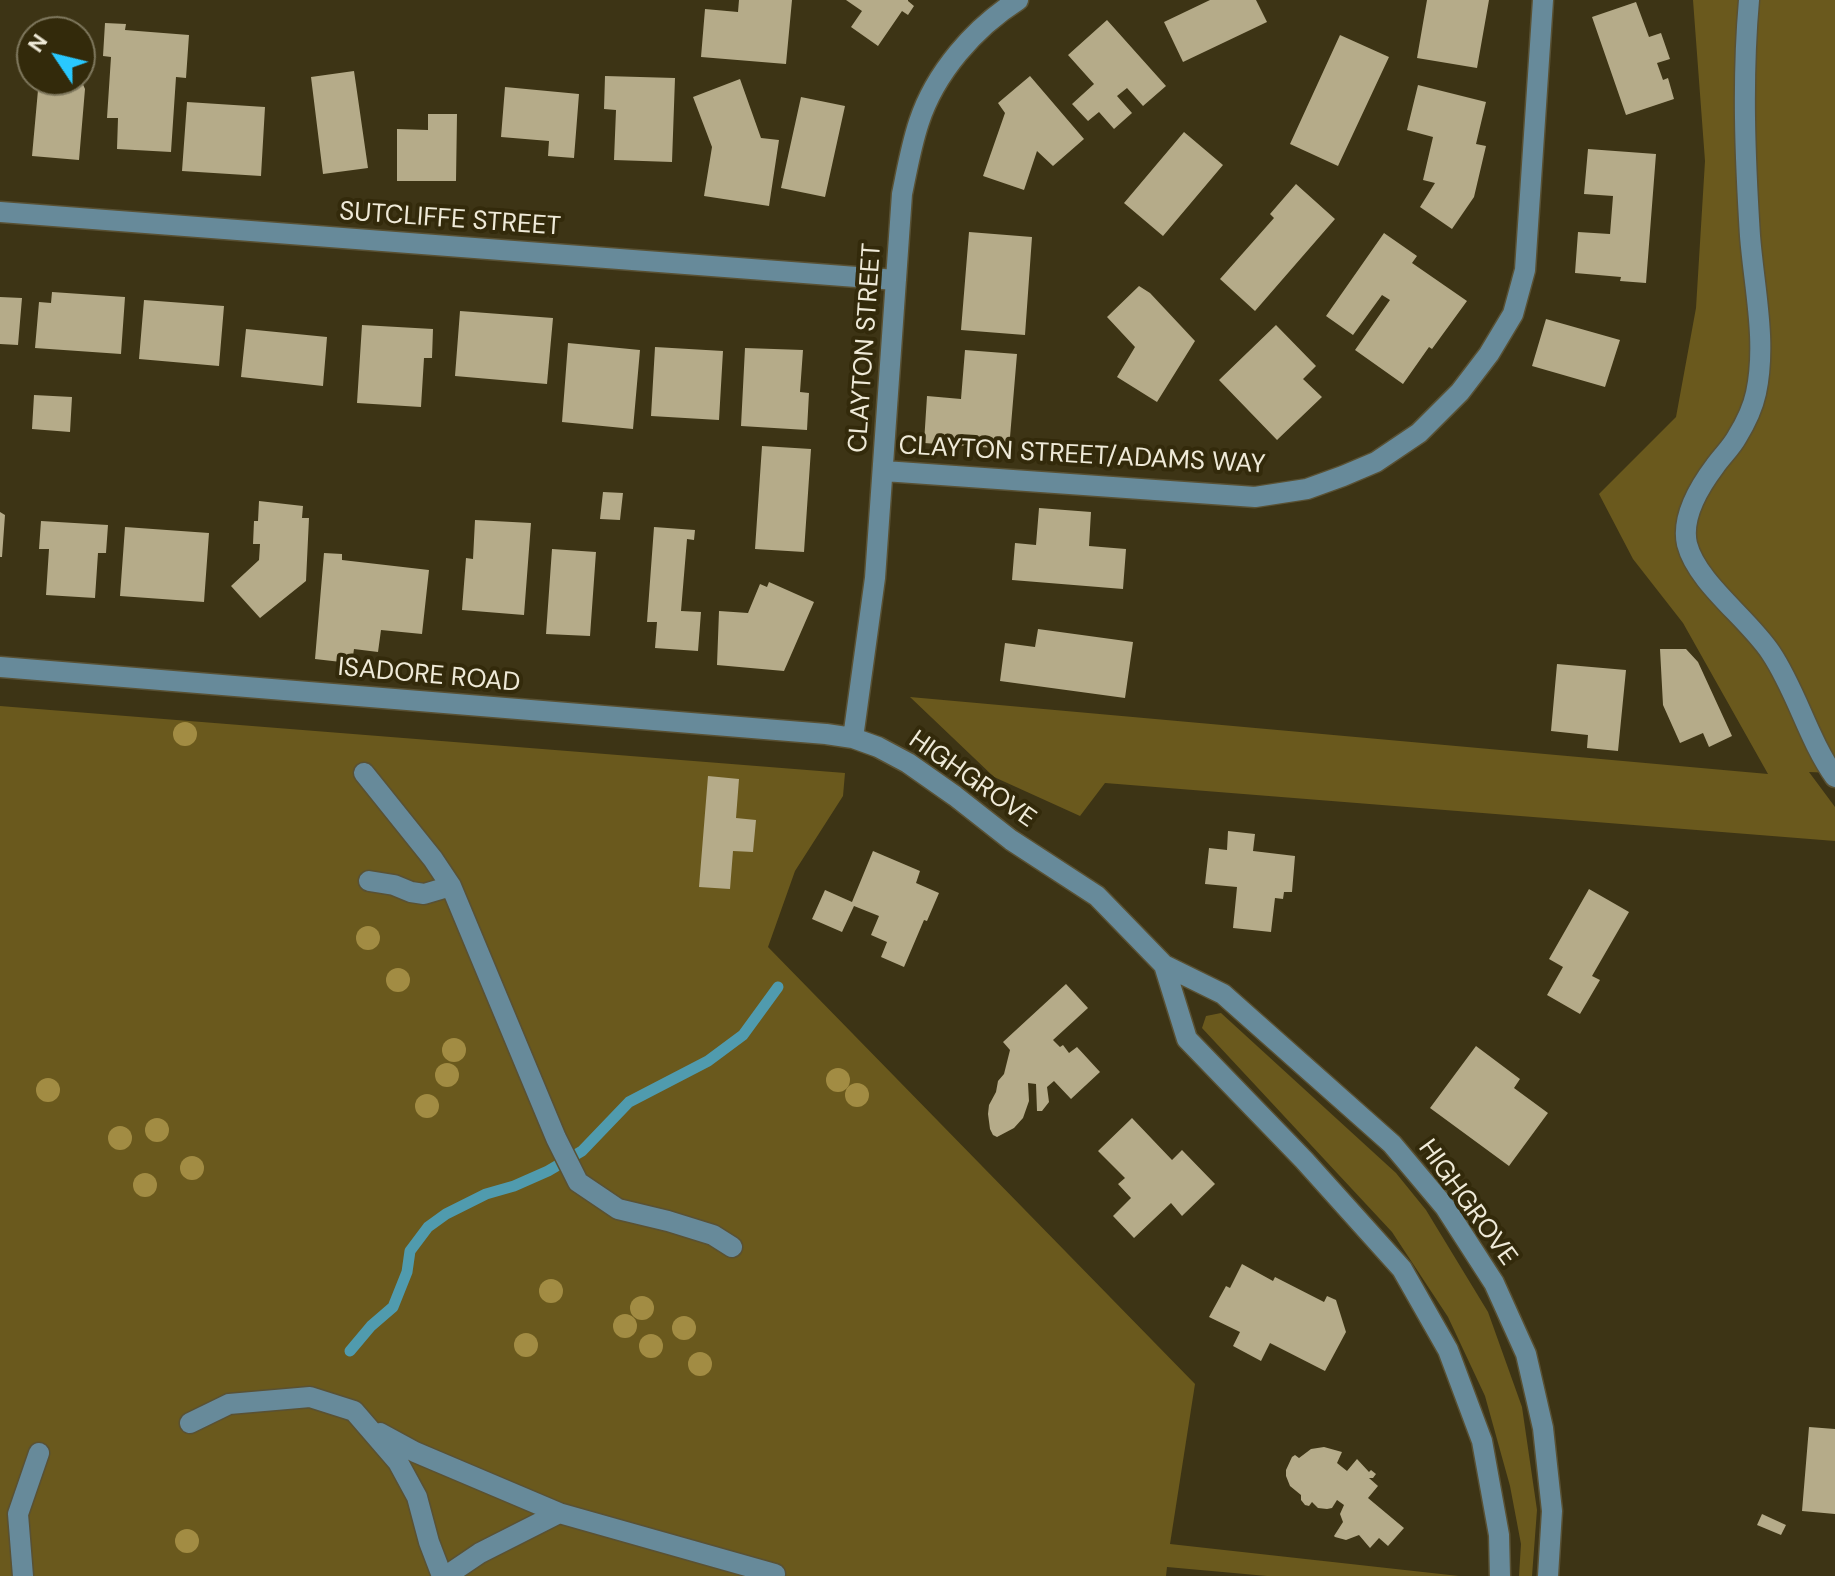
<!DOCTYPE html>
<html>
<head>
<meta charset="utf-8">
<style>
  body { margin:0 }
  #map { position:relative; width:1835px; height:1576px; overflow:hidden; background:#3d3415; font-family:"DM Sans",sans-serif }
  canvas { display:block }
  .north { position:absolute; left:16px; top:16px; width:80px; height:80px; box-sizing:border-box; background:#332a0b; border:2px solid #7e775d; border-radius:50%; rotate:305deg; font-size:22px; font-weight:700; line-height:32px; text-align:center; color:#efead8 }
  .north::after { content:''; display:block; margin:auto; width:28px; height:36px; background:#29c8ff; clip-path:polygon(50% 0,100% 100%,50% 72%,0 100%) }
</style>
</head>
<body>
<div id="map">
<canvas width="1835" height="1576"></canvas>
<div class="north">N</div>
</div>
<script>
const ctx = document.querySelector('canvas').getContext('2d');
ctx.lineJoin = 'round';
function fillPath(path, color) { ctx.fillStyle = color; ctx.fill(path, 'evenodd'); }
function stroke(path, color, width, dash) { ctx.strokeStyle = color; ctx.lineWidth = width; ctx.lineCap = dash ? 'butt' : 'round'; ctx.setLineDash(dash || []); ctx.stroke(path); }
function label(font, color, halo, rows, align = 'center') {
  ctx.font = font + ' "DM Sans",sans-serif'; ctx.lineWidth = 8; ctx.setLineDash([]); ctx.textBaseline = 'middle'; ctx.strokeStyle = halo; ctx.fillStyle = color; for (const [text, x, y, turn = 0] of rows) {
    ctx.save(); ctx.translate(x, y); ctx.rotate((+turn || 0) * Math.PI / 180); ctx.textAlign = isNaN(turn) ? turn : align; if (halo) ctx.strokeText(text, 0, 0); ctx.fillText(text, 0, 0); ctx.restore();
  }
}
fillPath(new Path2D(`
  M1693,0H1835V773L1809,772L1835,807V841L1105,783L1080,816L994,777L910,697L1768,774L1683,623L1633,559L1599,494L1676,417L1696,308L1705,161Z
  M0,706L845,773L843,796L795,871L768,947L1195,1384L1170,1544L1459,1576H1267L1167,1567L1166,1576H0Z
  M1221,1013L1396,1173L1426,1210L1488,1312L1522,1407L1537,1510L1532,1576H1519L1521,1544L1510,1486L1485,1396L1448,1317L1392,1232L1202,1028L1206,1016Z`), '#6a591d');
stroke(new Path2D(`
  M350,1351L371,1326L393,1307L407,1272L410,1251L428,1227L446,1214L486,1194L514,1186L548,1171L582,1151L629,1102L708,1061L743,1035L778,987`), '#509bae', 11);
fillPath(new Path2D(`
  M739,0H792L786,64L701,57L705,9L738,12Z
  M846,0H908V1L914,6L908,15L902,11L878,46L851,27L862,11Z
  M1210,0H1256L1267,22L1183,62L1164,22Z
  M1427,0H1489L1477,68L1417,58Z
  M1636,2L1649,37L1661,33L1670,59L1657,63L1663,80L1668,78L1674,99L1626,115L1592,17Z
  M1107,20L1166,86L1143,106L1127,88L1117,96L1132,113L1114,129L1099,112L1088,121L1072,104L1094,84L1068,55Z
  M105,23L126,24L125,30L189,35L186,78L176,77L171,152L117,149L118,118H107L111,57L103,56Z
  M1340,35L1389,57L1338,166L1290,144Z
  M32,50V75L24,53Z
  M354,71L368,168L323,174L311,77Z
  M605,76L675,78L672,162L614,160L616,110L604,109Z
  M1030,76L1084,139L1053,166L1037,151L1024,190L983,176L1005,113L998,103Z
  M740,79L761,138L779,140L769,206L704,196L712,147L693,97Z
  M34,80H81L85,89L79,160L32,156L38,90Z
  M1418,85L1486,102L1476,144L1486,146L1474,197L1452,229L1420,207L1435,183L1423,180L1433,137L1407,130Z
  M505,87L579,94L574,158L548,156L549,141L501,137Z
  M801,97L845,106L825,197L781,188Z
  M187,102L265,107L261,176L182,171Z
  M428,114H457L456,181H397V129L428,130Z
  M1184,132L1223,165L1163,236L1124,203Z
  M1588,149L1656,154L1646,283L1620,281L1621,277L1575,273L1578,232L1610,234L1613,196L1584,194Z
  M1296,184L1335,219L1255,311L1220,279L1274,218L1270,214Z
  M969,232L1032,237L1025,335L961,330Z
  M1384,233L1417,256L1412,263L1467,301L1432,349L1429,347L1403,384L1355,350L1390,300L1382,295L1353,335L1326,316Z
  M1139,286L1150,293L1195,341L1157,402L1117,377L1135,347L1107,317Z
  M52,292L125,297L121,354L35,348L39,302L51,303Z
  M0,297L22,298L18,345L0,344Z
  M144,300L224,306L219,366L139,359Z
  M460,311L553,318L547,384L455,376Z
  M1546,319L1620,340L1605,387L1532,366Z
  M362,325L433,329L432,358H424L421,407L357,403Z
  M1276,325L1316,366L1303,379L1322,397L1277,440L1219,380Z
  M246,329L327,337L323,386L241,377Z
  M568,343L640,350L633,429L562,422Z
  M655,347L723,351L719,420L651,416Z
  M745,348L803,350L800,392L809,393L807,430L741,426Z
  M965,350L1017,354L1009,449L924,443L927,396L961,399Z
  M34,395L72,397L70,432L32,429Z
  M762,446L811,449L804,552L755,549Z
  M603,492L623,493L620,520L600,519Z
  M259,501L303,506L302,518H309L306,581L260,618L231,586L259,560L260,544H253L254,521H258Z
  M1039,508L1091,512L1089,546L1126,549L1123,589L1012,580L1015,543L1036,545Z
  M0,512L5,515L2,557H0Z
  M475,520L531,523L524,615L462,610L466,558L473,559Z
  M41,521L108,525L106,553H98L95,598L46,595L49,549H39Z
  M125,527L209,533L204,602L120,596Z
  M654,527L695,530L694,540L687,539L681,611L701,612L698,651L655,648L657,622H647Z
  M552,549L596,552L590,636L546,634Z
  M324,553L342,554V560L429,570L422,634L381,630L378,652L354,649L353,656L342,655L341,662L315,659Z
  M769,582L814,602L784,671L717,665L719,611L748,613L760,584L767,587Z
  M1038,629L1133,642L1125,698L1000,681L1005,643L1035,647Z
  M1660,649H1686L1698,662L1732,736L1709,747L1703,733L1680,743L1663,705Z
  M1557,664L1626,670L1618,751L1587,748L1588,735L1551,731Z
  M708,776L739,779L736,818L756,820L753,852L733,851L730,889L699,887Z
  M1228,831L1255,834L1253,851L1295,856L1292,892H1284L1283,899L1275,898L1271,932L1233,928L1237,887L1205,884L1209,848L1227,850Z
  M873,851L920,871L916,883L939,893L927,921L924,920L904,967L881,957L887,942L871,935L879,916L854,906L842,932L812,919L825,890L852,902Z
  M1589,889L1629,912L1592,976L1600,980L1580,1014L1547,995L1563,967L1549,959Z
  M1066,984L1088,1008L1053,1040L1060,1047L1063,1045L1069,1053L1077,1047L1100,1072L1071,1099L1054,1081L1047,1087L1049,1102L1042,1111H1037L1036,1084L1028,1083L1029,1101L1023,1118L1014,1128L997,1137L993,1135L990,1129L988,1114L989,1105L996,1092L998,1081L1004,1074L1010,1050L1003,1042Z
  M1476,1046L1520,1079L1514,1088L1548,1113L1509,1166L1430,1108Z
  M1132,1118L1172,1160L1182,1150L1215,1184L1182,1216L1171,1203L1134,1238L1113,1216L1131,1198L1118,1184L1125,1178L1098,1151Z
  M1242,1264L1273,1281L1275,1277L1324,1302L1327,1296L1336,1300L1346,1332L1325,1371L1270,1343L1261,1361L1233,1346L1240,1332L1209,1317L1226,1286L1230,1288Z
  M1809,1427L1835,1429V1514L1802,1511Z
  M1324,1447L1342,1452L1337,1463L1347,1471L1357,1459L1369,1472L1371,1470L1376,1474L1373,1478H1369L1378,1486L1368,1498L1404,1528L1388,1546L1379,1538L1370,1548L1359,1535L1346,1540L1335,1537L1334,1536L1343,1522L1340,1514L1344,1505L1337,1500L1332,1508L1327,1509L1318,1508L1312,1502L1309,1506L1305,1505L1301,1500V1495L1290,1486L1286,1476V1470L1292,1457L1295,1455L1299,1458L1311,1449Z
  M1762,1514L1786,1525L1781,1535L1757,1525Z`), '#b5ab89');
const minor = new Path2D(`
  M1749,0C1742,79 1745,157 1750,236C1754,287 1767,342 1756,393C1753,407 1745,424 1737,437C1731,448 1722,456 1715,466C1700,486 1681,517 1687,544C1697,583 1748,618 1771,653C1797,692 1808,739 1835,777
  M0,212L896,280
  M884,471L1255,497L1307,489L1343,476L1376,462L1419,433L1460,392L1489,354L1513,314L1525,270L1543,0
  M0,667L826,734L853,738L878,747L908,763L955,796L1011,840L1097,896L1164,965L1223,994L1392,1144L1445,1207L1494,1283L1526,1354L1543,1428L1552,1511L1548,1576
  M853,738L875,578L902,194C907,170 911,146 919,122C935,73 974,28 1018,0
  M364,773L433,859L451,886L556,1138L578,1182L618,1209L668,1221L713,1235L732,1247
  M369,881L394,885L411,892L424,894L451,886
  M1164,965L1187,1039L1304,1160L1402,1269L1448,1350L1482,1441L1499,1535L1500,1576
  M190,1423L229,1404L310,1397L354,1411L398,1462L417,1497L429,1542L442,1576
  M380,1433L415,1452L559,1513
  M23,1576L18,1514L39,1453
  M446,1576L480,1553L559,1513L775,1574`);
stroke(minor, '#595134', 23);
stroke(minor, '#678a9a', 20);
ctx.fillStyle = '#a28c43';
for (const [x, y] of [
  [185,734],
  [368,938],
  [398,980],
  [454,1050],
  [447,1075],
  [838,1080],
  [48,1090],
  [857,1095],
  [427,1106],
  [157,1130],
  [120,1138],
  [192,1168],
  [145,1185],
  [551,1291],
  [642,1308],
  [625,1326],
  [684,1328],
  [526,1345],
  [651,1346],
  [700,1364],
  [187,1541]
]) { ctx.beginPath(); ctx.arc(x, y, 12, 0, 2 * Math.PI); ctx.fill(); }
label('26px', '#efead8', '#332a0b', [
  ["SUTCLIFFE STREET",450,220,4],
  ["CLAYTON STREET",866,348,-86],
  ["CLAYTON STREET/ADAMS WAY",1082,456,3],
  ["ISADORE ROAD",429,676,5],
  ["HIGHGROVE",972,780,35],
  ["HIGHGROVE",1467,1203,54]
]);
</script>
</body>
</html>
